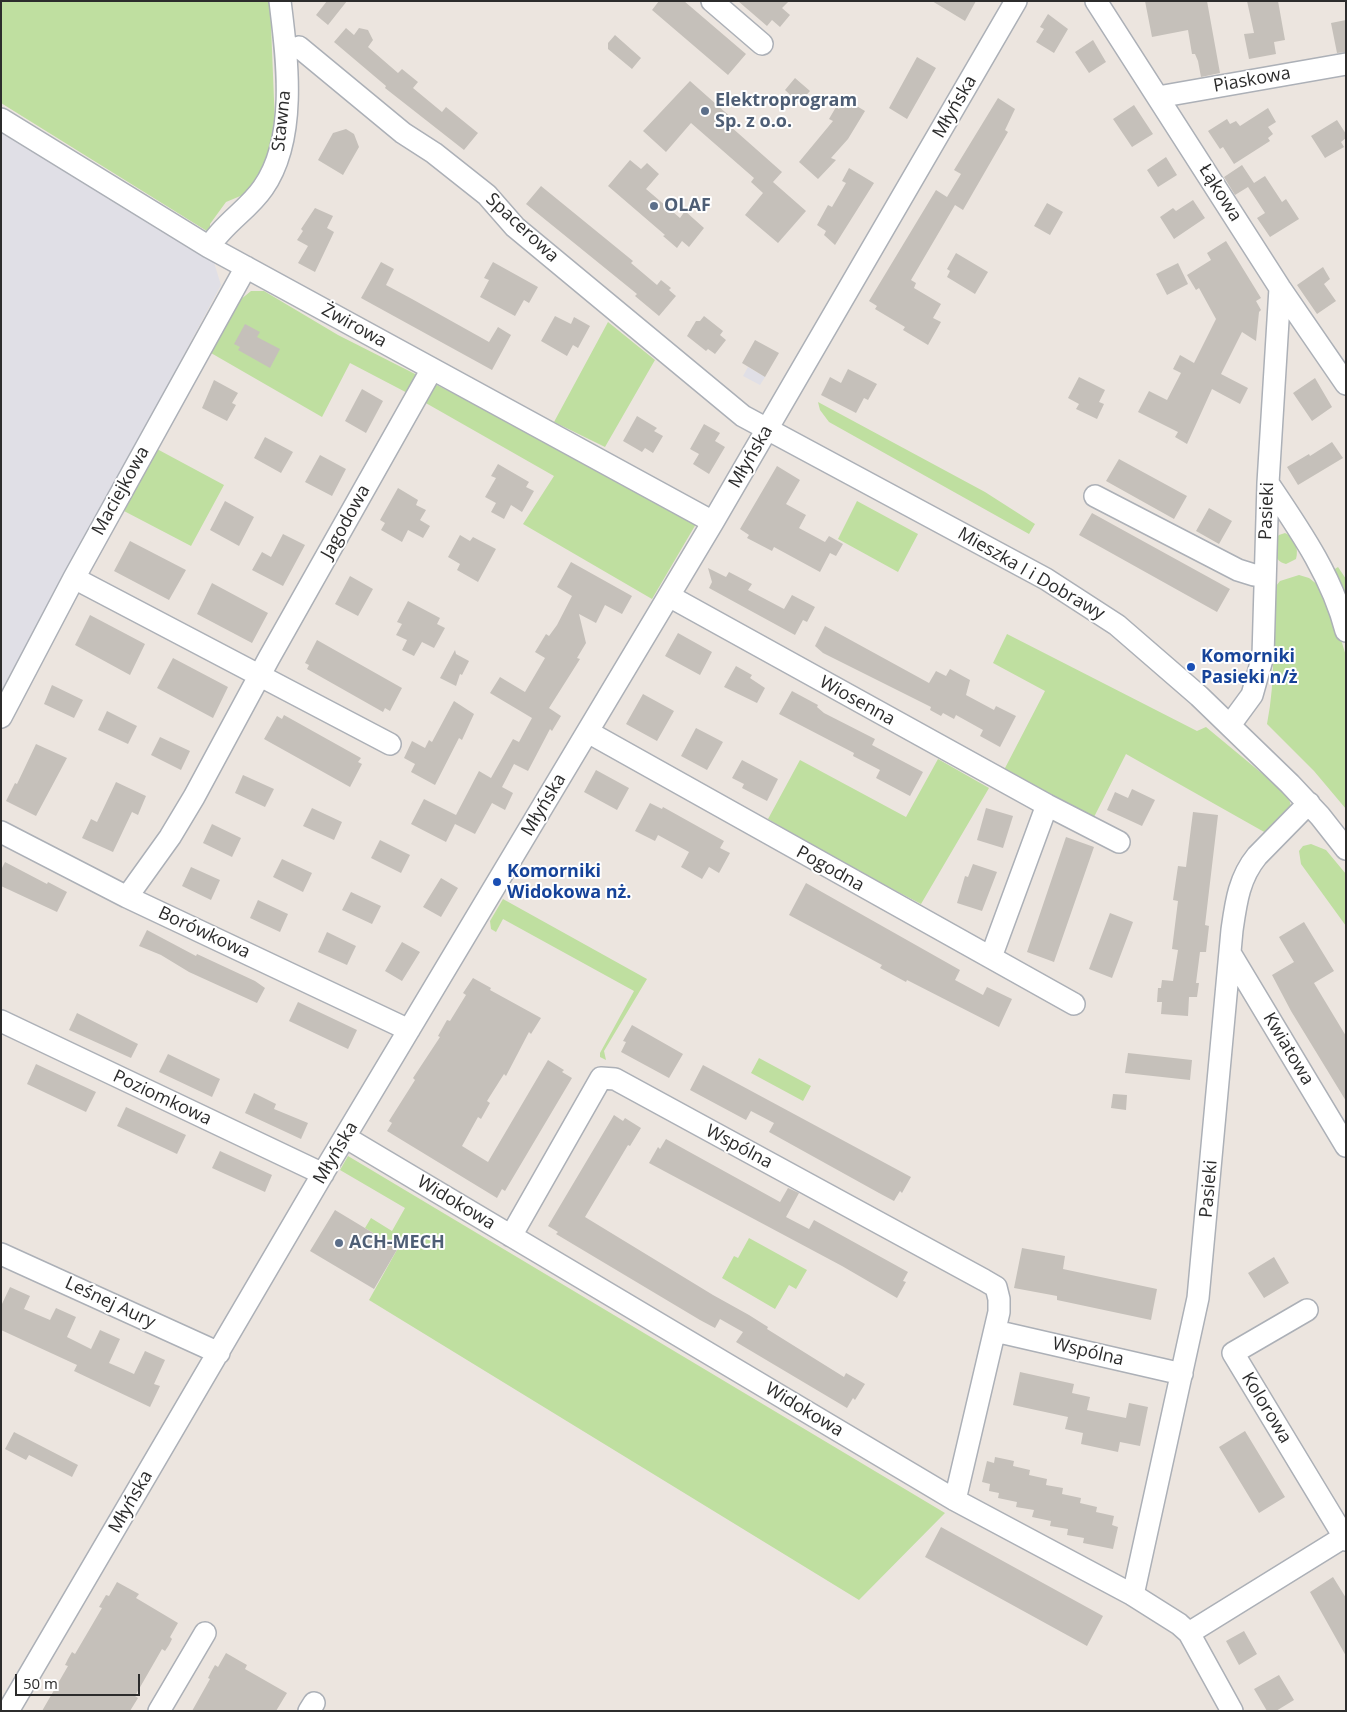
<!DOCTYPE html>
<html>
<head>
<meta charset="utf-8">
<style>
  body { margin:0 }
  #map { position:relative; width:1347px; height:1712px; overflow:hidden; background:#ece5df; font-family:"Open Sans",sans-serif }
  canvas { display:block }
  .frame { position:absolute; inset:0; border:2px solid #2c2c2c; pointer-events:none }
  .scale { position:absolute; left:15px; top:1674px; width:125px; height:22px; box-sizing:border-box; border:2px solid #2c2c2c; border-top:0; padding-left:6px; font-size:15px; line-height:18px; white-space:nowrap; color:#2c2c2c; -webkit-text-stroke:4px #fff; paint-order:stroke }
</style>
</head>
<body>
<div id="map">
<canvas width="1347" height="1712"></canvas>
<div class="frame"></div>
<div class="scale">50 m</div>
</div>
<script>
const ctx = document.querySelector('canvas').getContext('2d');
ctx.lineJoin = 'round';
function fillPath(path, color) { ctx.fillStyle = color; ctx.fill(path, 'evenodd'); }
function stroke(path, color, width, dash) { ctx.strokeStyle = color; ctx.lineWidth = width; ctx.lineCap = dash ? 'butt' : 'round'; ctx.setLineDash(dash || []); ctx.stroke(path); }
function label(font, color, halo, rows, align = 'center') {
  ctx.font = font + ' "Open Sans",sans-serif'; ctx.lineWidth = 4; ctx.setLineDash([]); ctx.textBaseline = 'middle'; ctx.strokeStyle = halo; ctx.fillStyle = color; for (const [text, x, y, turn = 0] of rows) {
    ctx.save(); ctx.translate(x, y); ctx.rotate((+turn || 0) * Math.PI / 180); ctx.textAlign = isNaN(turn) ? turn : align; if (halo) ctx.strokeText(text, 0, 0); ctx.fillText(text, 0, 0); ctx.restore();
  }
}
fillPath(new Path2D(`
  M1,128L212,256L221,285L1,698Z
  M748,367L765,377L760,385L743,376Z`), '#e0dfe6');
fillPath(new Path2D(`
  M1,1H270L276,149L250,192L226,202L210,224V233L1,103Z
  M251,291H264L338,335L506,420L696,524L652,599L523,524L554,476L417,398L350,363L322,417L211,353L240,300Z
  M608,322L655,360L605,447L554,422Z
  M818,402L985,492L1035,524L1029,534L829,422L820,410Z
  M157,449L224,485L191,546L124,511Z
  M857,501L918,534L898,572L838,539Z
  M1285,533C1295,537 1299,549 1296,559L1286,564C1273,561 1276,551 1275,539L1279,535Z
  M1338,567L1346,579V599L1330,572Z
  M1299,575L1309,578L1318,585L1332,610L1346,656V809L1314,771L1267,724C1276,679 1273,636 1272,591L1280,581Z
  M1007,634L1197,731L1206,727L1288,795L1292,810L1266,833L1126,754L1093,819L1004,770L1045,691L993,663Z
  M938,759L989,788L921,904L822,852L768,819L800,760L906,817Z
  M1311,844L1326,850L1346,874V926L1301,864L1299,851L1303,846Z
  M503,899L647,979L604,1051L606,1060L600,1057V1053L634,991L503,919L496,932L491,929L490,921Z
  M759,1058L811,1086L803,1101L751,1073Z
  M348,1156L945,1513L859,1600L369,1300L398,1248L365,1228L371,1218L392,1231L405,1208L340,1170Z
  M749,1238L807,1270L796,1289L789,1285L775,1309L722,1278L734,1256L738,1258Z`), '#bfdfa0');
fillPath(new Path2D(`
  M327,1H347L328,25L316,15Z
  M659,1H684L746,54L728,75L652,10Z
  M738,1H789L782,8L790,15L780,27L772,20L767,26Z
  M932,1H976L965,21Z
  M1145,1H1207L1220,73L1201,77L1198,61L1195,54H1192L1188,30L1152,37Z
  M1247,1H1278L1285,40L1274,42L1276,54L1249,59L1244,34L1254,33Z
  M1048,14L1068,29L1054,53L1036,42L1044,29L1040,27Z
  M1346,20V52L1337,53L1331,23Z
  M346,28L354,35L359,28L368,30L373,40L368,47L398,73L402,69L418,82L413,88L442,112L446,107L478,133L464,150L385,88L386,86L334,42Z
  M615,35L641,58L632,69L608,49V43Z
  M1093,40L1106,62L1089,73L1075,52Z
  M917,57L936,68L907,119L889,108Z
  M795,78L810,91L799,103L785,90Z
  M690,81L734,120L730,126L782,172L773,182L806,211L778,243L745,215L763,193L751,182L754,178L691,123L666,152L643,131Z
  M998,98L1015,109L1005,130L1008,132L963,210L955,205L911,280L916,283L914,288L941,304L933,318L941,322L928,345L903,330L905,327L875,309L877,306L869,301L936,190L947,197L961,174L954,170Z
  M845,99L865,111L848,139L831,158L836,160L818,179L799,162L833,121L829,119L836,107L839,109Z
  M1134,105L1153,134L1132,147L1113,119Z
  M1268,108L1276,122L1268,127L1273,134L1268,138L1270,141L1234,164L1223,147L1220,149L1208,131L1227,119L1230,124L1236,121L1240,126Z
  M1337,120L1346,134V138L1341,142L1344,147L1325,158L1311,136Z
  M346,129L354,134L359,147L343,175L318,160L333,133Z
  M1166,157L1177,175L1158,187L1147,170Z
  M630,160L641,169L647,163L659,174L646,189L680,218L685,211L704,228L689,247L682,241L677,248L663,236L665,235L608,186Z
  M1242,165L1254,183L1265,176L1282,202L1286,199L1299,219L1270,237L1257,218L1265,213L1248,187L1235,195L1224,177Z
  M849,168L874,183L835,245L824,235L826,231L817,225L828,205L832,207L846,183L842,181Z
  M541,186L633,261L631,263L657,285L661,280L671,288L669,290L676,296L659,316L635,296L637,294L526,204Z
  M1193,200L1205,218L1174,239L1160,217L1173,208L1176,211Z
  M1047,203L1063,212L1050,235L1034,226Z
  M315,208L333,216L327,228L334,232L315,272L298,263L308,246L297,240L303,231L301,229Z
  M1226,241L1261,298L1256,301L1261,310L1259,312L1256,341L1242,332L1221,374L1248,388L1240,404L1212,389L1187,444L1175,437L1178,432L1138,412L1149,391L1167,400L1181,373L1173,369L1180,355L1194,363L1216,319L1199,288L1196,290L1187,275L1211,260L1207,253Z
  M956,253L988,272L975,294L947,277L950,271L947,269Z
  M381,262L394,269L386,285L412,299L489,342L498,327L511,335L492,370L361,298Z
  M493,262L538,287L529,303L524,300L515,316L480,297L489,280L484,278Z
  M1178,263L1188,284L1167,295L1156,274Z
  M1323,267L1330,279L1324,284L1336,301L1317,314L1297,285Z
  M555,316L571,324L574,317L590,326L578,348L573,345L567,356L541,341Z
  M704,316L723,331L720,335L726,340L715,354L708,349L706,351L687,336L696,321H700Z
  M245,324L260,332L257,337L280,349L270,368L238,350L240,347L234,344Z
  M755,340L779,353L765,377L742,363Z
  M848,369L877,384L868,400L864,398L856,413L821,395L830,377L841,383Z
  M1079,377L1105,390L1099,402L1104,404L1097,419L1076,409L1079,404L1068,398Z
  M1315,378L1332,407L1312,421L1293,393Z
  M214,380L238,393L232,403L236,405L227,421L202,408Z
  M362,389L383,401L366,433L345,421Z
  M637,416L657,428L654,431L663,436L653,453L645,448L642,452L623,441Z
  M704,424L720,433L715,441L725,447L709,474L693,464L699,454L690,449Z
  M265,437L293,452L281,473L254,458Z
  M1332,442L1343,458L1298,485L1287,467L1309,454L1310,456Z
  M320,455L346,469L332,496L305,482Z
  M1119,459L1187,496L1174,519L1106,481Z
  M498,464L529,482L526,487L534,491L522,512L511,505L504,519L491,512L496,503L485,497L496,478L491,476Z
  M777,466L800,480L786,504L806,515L799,528L825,542L829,536L843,544L836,556L830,553L820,572L774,547L772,551L747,538L749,535L740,529Z
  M398,488L418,500L416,505L426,510L420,520L430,526L423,538L408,530L402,542L381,530L385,523L380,520Z
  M225,501L254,517L239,546L210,530Z
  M1209,508L1232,521L1219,544L1196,531Z
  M1092,513L1230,589L1217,612L1079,535Z
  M283,534L305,545L283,586L252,570L262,552L271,557Z
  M460,535L470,541L473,537L496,549L478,582L457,570L460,564L448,557Z
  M130,541L186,570L169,600L114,571Z
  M571,562L632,596L622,614L605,605L596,623L579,614L586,643L577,658L580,659L549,708L561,716L552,731L550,729L528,771L514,764L502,787L513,793L505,810L492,803L475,834L455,824L446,842L411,824L424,799L456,815L479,771L491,778L513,739L519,742L532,718L490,693L500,677L525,692L545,658L535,652L546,634L549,636L557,625L572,596L557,587Z
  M708,568L726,577L729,572L752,584L748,590L784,609L792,595L815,607L807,622L803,620L795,635L709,588L712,582Z
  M350,576L373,589L358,616L335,604Z
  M212,583L268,613L252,643L197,614Z
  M408,601L440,618L437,624L445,628L434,648L422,642L414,656L402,650L407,640L396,635L402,624L397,622Z
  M90,615L145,644L130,675L75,645Z
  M825,626L929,683L936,671L946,676L950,669L970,680L966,695L994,710L996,706L1016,716L1000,747L980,736L983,730L956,715L954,719L943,713L941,716L930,710L931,707L823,653L815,646Z
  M678,633L712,652L700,675L665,656Z
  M317,640L402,688L390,711L385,708L383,712L307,669L309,665L305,663Z
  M455,650L456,654L469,661L462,675L460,674L456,686L440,678Z
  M173,658L228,687L213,718L157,688Z
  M736,666L752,675L750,678L765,688L757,703L724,687Z
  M52,685L83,700L74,718L44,704Z
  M792,691L818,705L817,707L824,713L875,739L872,745L923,772L910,796L876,778L880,770L853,756L854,753L779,714Z
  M643,694L674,711L657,741L626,724Z
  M454,701L474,714L462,740L459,738L435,785L411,772L415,764L404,758L412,741L425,748L429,740L432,742Z
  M107,711L137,726L128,744L98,730Z
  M284,715L361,758L358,762L362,764L350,787L264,739L277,716L282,719Z
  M696,728L723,742L707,770L681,756Z
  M160,737L190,751L181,770L151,755Z
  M36,744L67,758L36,816L6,801L15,783L17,784Z
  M742,760L778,779L767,801L742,788L744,784L732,778Z
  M596,770L629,788L617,810L584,792Z
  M243,775L274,789L265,807L235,793Z
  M116,782L146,796L138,815L132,812L113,852L82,838L91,819L97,822Z
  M1132,789L1155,800L1142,826L1107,810L1115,792L1128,798Z
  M650,803L662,809L663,807L724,841L720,848L730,853L719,873L709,867L702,879L681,867L689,852L658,835L655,841L635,831Z
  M312,808L342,822L334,840L303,826Z
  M986,808L1013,816L1003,848L977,840Z
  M1193,812L1218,815L1205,925L1209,926L1206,952H1200L1196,983H1199L1197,997H1189L1188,1016L1161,1014L1162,1002H1157L1158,988H1161L1162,980L1173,981L1178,950L1172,949L1178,901L1173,900L1178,866L1186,867Z
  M212,824L241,838L232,857L203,843Z
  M1066,837L1094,847L1054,962L1027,952Z
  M380,840L410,855L401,873L371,858Z
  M282,859L312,873L303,892L273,877Z
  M5,862L47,884L48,882L67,892L57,912L1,886V870Z
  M973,864L997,872L982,911L957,903L965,876L968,877Z
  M191,867L220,880L211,900L182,886Z
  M441,878L458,888L441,917L423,907Z
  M806,883L960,970L955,980L983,995L987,987L1012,999L999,1027L907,980L906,982L880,968L882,965L789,915Z
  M351,892L381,906L372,924L342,910Z
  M258,900L288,914L280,932L250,918Z
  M1110,913L1133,922L1112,978L1089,969Z
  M1304,922L1334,971L1314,983L1346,1036V1101L1291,1011L1272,975L1294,962L1279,937Z
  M147,930L196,956L197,954L255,981L265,988L257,1003L189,972L161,955L139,946Z
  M327,932L356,946L347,965L318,952Z
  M402,942L420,952L402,981L385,971Z
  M473,978L491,988L490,990L541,1018L531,1034L529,1032L506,1076L504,1074L487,1101L490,1103L481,1119L478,1117L462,1146L488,1162L548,1060L564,1070L562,1072L572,1078L505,1191L502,1189L497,1198L387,1131L392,1123L389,1121L415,1080L413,1078L440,1037L438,1036L447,1020L450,1021L466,995L463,993Z
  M298,1002L357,1030L348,1049L289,1021Z
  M77,1013L138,1044L131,1058L69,1030Z
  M632,1025L683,1054L669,1078L621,1052L626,1042L623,1041Z
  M1128,1053L1192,1060L1190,1080L1125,1073Z
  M168,1054L220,1079L212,1097L159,1072Z
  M36,1064L96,1092L86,1112L27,1084Z
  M703,1065L911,1177L902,1193L900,1191L894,1201L879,1193L769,1132L774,1123L751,1111L746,1120L690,1090Z
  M254,1093L276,1104L274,1109L308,1123L301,1139L245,1113Z
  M1113,1094L1127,1095L1126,1110L1111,1108Z
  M126,1107L186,1135L177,1154L117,1126Z
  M614,1115L623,1121L625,1118L641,1128L630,1146L628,1145L585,1217L713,1295L749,1315L768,1327L767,1329L844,1377L846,1373L865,1384L855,1400L853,1398L847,1408L736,1342L743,1332L720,1319L715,1328L700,1320L556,1234L558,1232L548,1226Z
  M666,1139L780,1202L788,1188L799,1193L786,1217L809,1229L814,1220L908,1272L903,1281L906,1282L897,1298L842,1266L649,1163L658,1147L660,1149Z
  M220,1151L272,1175L265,1192L212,1168Z
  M335,1210L398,1248L374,1289L310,1251Z
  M1022,1248L1065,1256L1063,1269L1157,1289L1151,1320L1057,1300V1296L1014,1288Z
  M1274,1257L1289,1283L1264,1298L1248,1273Z
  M10,1287L30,1296L24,1309L50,1320L56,1308L76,1317L67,1337L91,1349L100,1330L120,1339L109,1363L123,1369L134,1374L145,1351L165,1360L154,1384L160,1386L150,1407L74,1371L77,1365L1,1330V1306Z
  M1020,1372L1074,1384L1072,1393L1090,1397L1087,1410L1126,1418L1129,1403L1148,1407L1140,1446L1120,1442L1118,1452L1081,1444L1083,1433L1065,1429L1068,1417L1013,1405Z
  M1245,1431L1285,1497L1259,1513L1219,1447Z
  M14,1432L78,1465L72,1477L29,1455L26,1460L5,1449Z
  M995,1457L1014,1461L1013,1466L1030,1470L1029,1475L1047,1479L1046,1485L1063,1488L1062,1494L1081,1498L1080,1503L1097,1507L1096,1512L1114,1516L1112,1525L1118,1527L1113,1549L1083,1543L1084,1538L1067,1535L1068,1529L1050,1526L1051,1521L1032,1517L1034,1510L1016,1507L1017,1502L998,1498L999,1493L989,1491L990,1484L982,1482L987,1461L994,1463Z
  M941,1527L1103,1616L1087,1646L925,1557Z
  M1333,1577L1346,1598V1656L1310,1592Z
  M117,1582L139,1594L136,1598L178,1623L170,1637L172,1639L169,1645L165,1651L162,1649L135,1696L138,1698L130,1711H42L68,1666L65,1665L68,1659L72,1652L75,1654L102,1608L99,1607L106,1595L109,1596Z
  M1244,1631L1257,1654L1239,1665L1226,1641Z
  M226,1653L247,1665L245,1669L287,1693L276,1711H192L210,1679L208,1678L211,1672L215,1665L218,1667Z
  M1279,1675L1294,1700L1276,1711H1267L1254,1689Z`), '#c5c0ba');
const minor = new Path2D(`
  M712,1L762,44
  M1096,1L1280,288L1346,384
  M299,47L403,133L434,153L487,195L515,227L743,416L1046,579L1117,625L1199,696L1290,784L1320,816L1346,849
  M1158,97L1346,64
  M1,119L209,247L713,522
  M209,247C224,223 248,210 263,188C298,138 287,58 280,1
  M1268,483C1299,529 1332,576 1346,631
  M1095,496L1238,570L1254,575H1265
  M74,578L390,744
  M669,596L1047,805L1119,842
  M1,717L74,578L246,267
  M1230,725L1252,695L1263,656L1268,483L1280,288
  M588,732L1074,1004
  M1,832L127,897L409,1030
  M127,897L170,837L194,797L269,658L432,369
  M1230,953L1346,1146
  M991,957L1047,805
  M1,1021L323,1174
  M345,1137L955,1500L1133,1595L1179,1624L1189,1633L1232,1711
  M511,1236L601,1078L615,1079L984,1280L996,1287L999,1299V1312L955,1500
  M1,1254L219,1353
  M1307,1310L1233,1353L1346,1540
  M995,1331L1182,1374
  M1133,1595L1198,1298L1232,930C1236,902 1239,878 1257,856L1309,803
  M1189,1633L1344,1537
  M8,1711L325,1170L713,522L1016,1
  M159,1711L205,1633
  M309,1711L314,1703`);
stroke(minor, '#acb0b7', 24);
stroke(minor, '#fff', 21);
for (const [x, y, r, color] of [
  [705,111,5,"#5c6f8a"],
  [654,206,5,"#5c6f8a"],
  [1191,667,5,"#1a4fb4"],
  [497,882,5,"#1a4fb4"],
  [339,1243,5,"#5c6f8a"]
]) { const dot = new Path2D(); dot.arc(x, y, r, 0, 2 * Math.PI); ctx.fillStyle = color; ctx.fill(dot); stroke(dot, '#fff', 2); }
label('18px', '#2c2c2c', '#fff', [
  ["Piaskowa",1252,80,-10],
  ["Młyńska",955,107,-60],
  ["Stawna",282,121,-84],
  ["Łąkowa",1220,193,58],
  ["Spacerowa",522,228,43],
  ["Żwirowa",354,326,29],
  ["Młyńska",751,457,-60],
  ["Maciejkowa",121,491,-61],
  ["Pasieki",1267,511,-88],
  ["Jagodowa",346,522,-61],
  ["Mieszka I i Dobrawy",1031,574,30],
  ["Wiosenna",857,701,29],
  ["Młyńska",544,805,-59],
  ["Pogodna",830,869,29],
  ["Borówkowa",204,933,25],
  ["Kwiatowa",1288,1049,59],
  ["Poziomkowa",162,1098,25],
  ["Wspólna",739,1147,28],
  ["Młyńska",336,1153,-59],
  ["Pasieki",1209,1189,-85],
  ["Widokowa",456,1203,31],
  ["Leśnej Aury",110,1303,25],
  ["Wspólna",1088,1352,13],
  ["Kolorowa",1266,1408,59],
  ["Widokowa",804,1410,31],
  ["Młyńska",131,1502,-60]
]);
label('bold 18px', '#4e5e75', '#fff', [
  ["Elektroprogram",715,101],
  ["Sp. z o.o.",715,122],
  ["OLAF",664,206],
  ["ACH-MECH",349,1243]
], 'left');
label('bold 18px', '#164399', '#fff', [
  ["Komorniki",1201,657],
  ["Pasieki n/ż",1201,678],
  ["Komorniki",507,872],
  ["Widokowa nż.",507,893]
], 'left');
</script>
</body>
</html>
